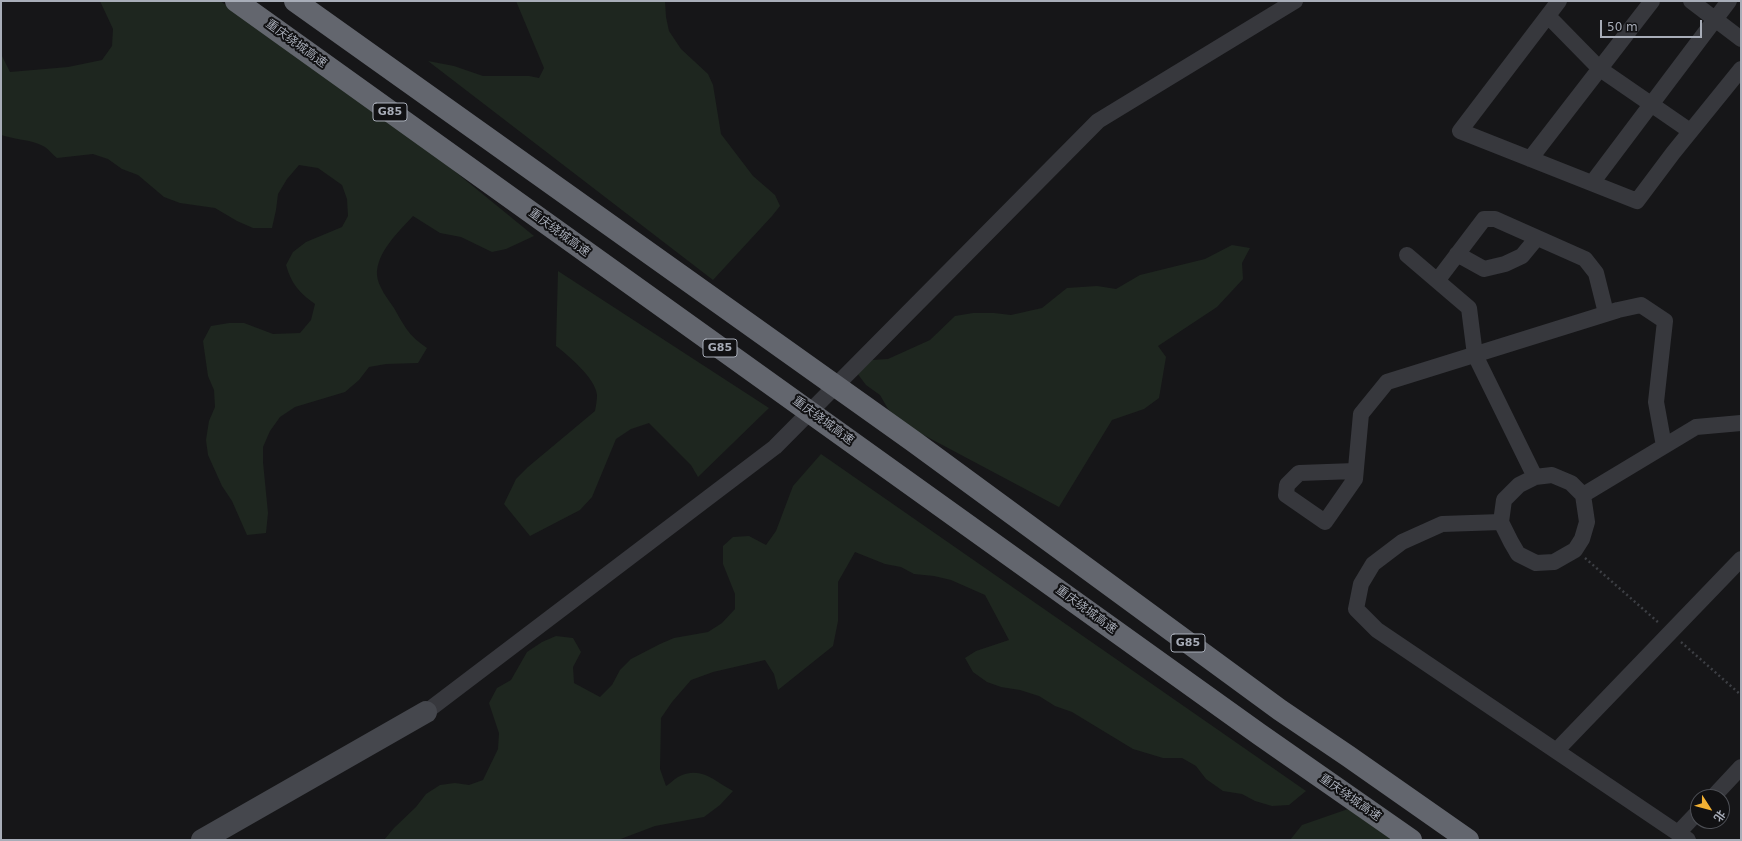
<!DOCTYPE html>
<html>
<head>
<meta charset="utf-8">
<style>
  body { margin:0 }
  #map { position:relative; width:1742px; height:841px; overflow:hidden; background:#161618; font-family:"DejaVu Sans","Noto Sans SC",sans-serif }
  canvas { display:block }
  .frame { position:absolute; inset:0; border:2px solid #a8adb8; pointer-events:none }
  .north { position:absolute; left:1690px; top:789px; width:40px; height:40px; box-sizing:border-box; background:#111113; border:1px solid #4d4f55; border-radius:50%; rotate:126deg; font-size:11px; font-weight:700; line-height:16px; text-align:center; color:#a8adb8 }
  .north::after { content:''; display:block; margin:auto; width:14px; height:18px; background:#f2b134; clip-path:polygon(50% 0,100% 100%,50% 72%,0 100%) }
  .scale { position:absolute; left:1600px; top:20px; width:102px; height:18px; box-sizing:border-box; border:2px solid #a8adb8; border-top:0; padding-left:5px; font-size:12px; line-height:14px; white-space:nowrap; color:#a8adb8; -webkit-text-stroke:3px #111113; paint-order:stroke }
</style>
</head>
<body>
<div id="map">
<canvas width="1742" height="841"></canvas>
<div class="frame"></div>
<div class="north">北</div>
<div class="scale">50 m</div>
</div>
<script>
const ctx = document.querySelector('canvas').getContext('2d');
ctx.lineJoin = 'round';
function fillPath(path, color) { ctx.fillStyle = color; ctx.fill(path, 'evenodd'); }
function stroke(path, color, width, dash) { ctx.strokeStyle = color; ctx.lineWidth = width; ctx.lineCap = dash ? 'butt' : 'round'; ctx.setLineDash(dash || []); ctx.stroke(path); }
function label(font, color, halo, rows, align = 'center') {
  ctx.font = font + ' "DejaVu Sans","Noto Sans SC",sans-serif'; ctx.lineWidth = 4; ctx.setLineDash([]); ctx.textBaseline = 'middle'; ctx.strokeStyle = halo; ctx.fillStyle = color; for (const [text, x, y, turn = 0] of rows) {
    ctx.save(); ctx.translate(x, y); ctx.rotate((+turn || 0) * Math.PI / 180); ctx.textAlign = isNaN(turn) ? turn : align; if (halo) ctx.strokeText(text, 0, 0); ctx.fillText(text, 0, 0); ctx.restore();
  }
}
fillPath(new Path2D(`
  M100,1H220L387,116L534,236L506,249L492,252L461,237L440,233L413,216C399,231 376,253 377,275C378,287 388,299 394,308C405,327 408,335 427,348L418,363L386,364L369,367L359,380L345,392L295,407L280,417L270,431L263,447V462L268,513L266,533L247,535L232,501L222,486L208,455L206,440L209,421L215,407L214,390L208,376L203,341L211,326L229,323H244L273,334L300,333L311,320L315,304C299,292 292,285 286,265L293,252L306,242L342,227L348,216L347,199L342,185L318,168L299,165L287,179L278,194L276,210L272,228H253L237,221L215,208L180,203L164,197L138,175L122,169L108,159L93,154L57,158C53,155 49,150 45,147C32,139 15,140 1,135V54L10,72L68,67L102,60L112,46L113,29Z
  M516,1H665L666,17L669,31L681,49L708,74L713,85L721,134L753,176L775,195L780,206L772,216L713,280L428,61L454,66L483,76H529L539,78L544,68Z
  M1232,245L1250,248L1242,263L1243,279L1217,307L1158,346L1166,357L1159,398L1144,409L1112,420L1059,507L901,423L888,409L880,395L866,385L857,373L872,360L888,359L930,340L955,316L973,313H994L1011,315L1042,308L1067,288L1097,286L1116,289L1140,275L1205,259Z
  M558,271L769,408L698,477L691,465L649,423L631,429L616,439L592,497L580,510L530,536L504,504L516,479L528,467L595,411C596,406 597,400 597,395C596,379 568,355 556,346Z
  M821,454L1306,791L1289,805L1272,806L1255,801L1242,794L1223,791L1206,779L1196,766L1182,758H1163L1133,749L1072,712L1055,706L1039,696L1020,690L1001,687L987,682L973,672L965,658L976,651L1009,640L985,595L951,580L934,576L914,574L901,567L885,564L855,552L838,582V621L833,646L778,690L774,674L765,660L713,672L691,680L672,702L661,718L660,769L666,786C670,784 674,779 678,777C701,765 714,781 733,791L720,805L704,817L655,826L618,840H384L394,828L416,807L426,794L440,785L455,783L469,785L483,780L498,749L499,733L489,703L497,688L511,680L527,652L542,642L556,636L573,638L581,652L573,667L574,683L600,697L612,685L620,670L631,659L660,644L674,638L708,632L722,623L735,609V594L723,564V546L733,537L749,536L766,545L776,531L793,486Z
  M1348,809L1396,840H1290L1302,825Z`), '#1e261f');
stroke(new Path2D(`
  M1585,558L1659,623
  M1681,642L1741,695`), '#3d3f44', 2.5, [2, 3]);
stroke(new Path2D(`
  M1559,1L1460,131L1637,201L1673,153L1741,69
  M1691,1L1741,39
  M1548,16L1600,69L1690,131
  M1530,159L1652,1
  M1592,183L1729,1
  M1457,254L1484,269L1505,264L1522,256L1536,239
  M1407,255L1469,308L1475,355L1535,477
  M1440,277L1484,219H1495L1585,259L1596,273L1606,313
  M1355,471L1299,473L1287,485L1286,495L1325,522L1355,479L1361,414L1387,382L1618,310L1641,305L1665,321L1656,402L1664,446
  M1552,475L1571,483L1583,495L1587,522L1582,539L1575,550L1554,562L1536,563L1518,554L1511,542L1501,522L1504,500L1519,485L1535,477Z
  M1583,495L1696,427L1741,423
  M1501,522L1442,524L1402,542L1373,564L1361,584L1356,609L1377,630L1688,840
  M426,712L775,447L1098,121L1295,1
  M1556,751L1741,559
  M1713,797L1741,767
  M1678,833L1698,812`), '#37383d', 16);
stroke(new Path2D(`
  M202,840L426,712`), '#45474d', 22);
stroke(new Path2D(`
  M236,1L1259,734L1411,840
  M295,1L913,441L1280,710L1348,756L1468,840`), '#63666e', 22);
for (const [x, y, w] of [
  [390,112,34],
  [720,348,34],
  [1188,643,34]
]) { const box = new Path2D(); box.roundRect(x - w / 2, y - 9, w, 18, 3); ctx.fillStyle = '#111113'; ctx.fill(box); stroke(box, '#a8adb8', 1); }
label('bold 11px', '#a8adb8', null, [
  ["G85",390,112],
  ["G85",720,348],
  ["G85",1188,643]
]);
label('12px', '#a8adb8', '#111113', [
  ["重庆绕城高速",296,44,36],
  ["重庆绕城高速",559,233,36],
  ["重庆绕城高速",823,421,36],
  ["重庆绕城高速",1086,610,36],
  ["重庆绕城高速",1350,798,35]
]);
</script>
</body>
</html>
